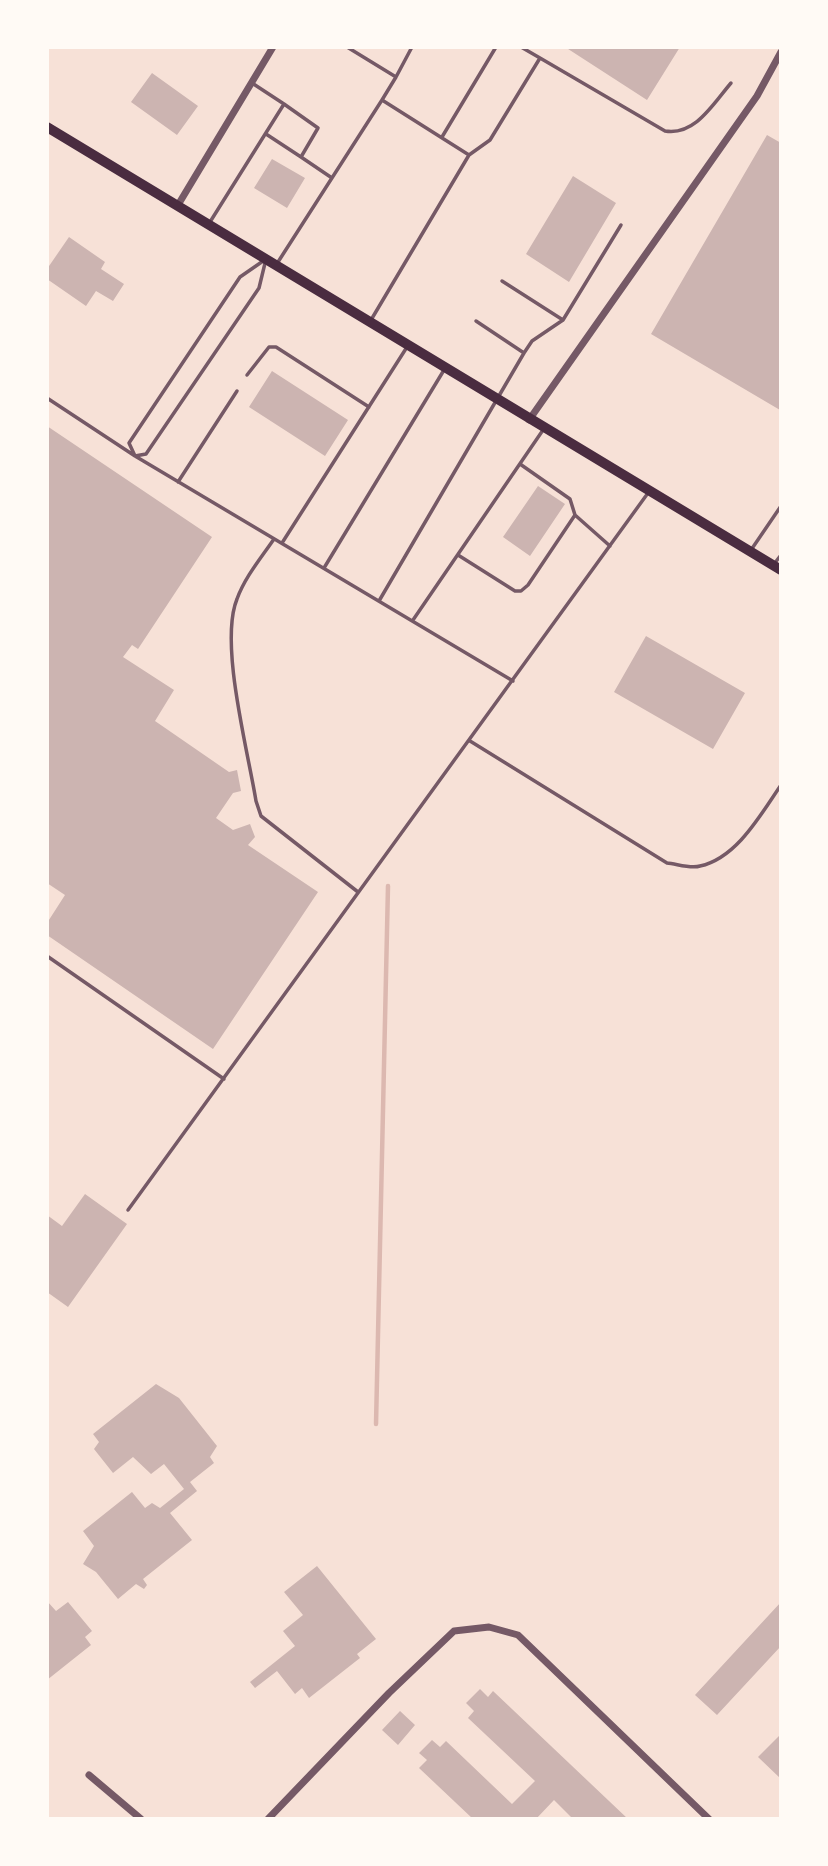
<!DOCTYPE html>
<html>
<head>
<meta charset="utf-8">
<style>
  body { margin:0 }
  #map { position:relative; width:828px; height:1866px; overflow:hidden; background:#f7e1d7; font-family:Montserrat,sans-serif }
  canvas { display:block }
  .frame { position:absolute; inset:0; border:49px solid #fffaf5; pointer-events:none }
</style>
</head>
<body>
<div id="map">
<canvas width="828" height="1866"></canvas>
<div class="frame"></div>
</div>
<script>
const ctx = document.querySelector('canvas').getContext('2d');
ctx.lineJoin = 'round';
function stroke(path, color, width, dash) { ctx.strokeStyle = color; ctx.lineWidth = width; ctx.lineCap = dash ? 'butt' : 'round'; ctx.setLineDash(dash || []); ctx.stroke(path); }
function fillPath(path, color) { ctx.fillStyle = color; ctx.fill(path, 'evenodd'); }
stroke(new Path2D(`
  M376,1424L388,886`), '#dcb8b0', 4.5);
fillPath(new Path2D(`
  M565,47H680L647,100Z
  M152,73L198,106L177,135L131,102Z
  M767,135L781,143L780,410L651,334Z
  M272,159L305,178L287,208L254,188Z
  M573,176L616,203L569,282L526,254Z
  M69,237L105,262L101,269L124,284L113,301L96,291L86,306L47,279V269Z
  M272,371L348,420L325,456L249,407Z
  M47,426L212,537L138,649L132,645L123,657L174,690L155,721L229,772L237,770L241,791L233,793L216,818L233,830L250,824L255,837L248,845L318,892L213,1049L47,935V923L65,895L47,883Z
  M538,486L565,504L530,556L503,537Z
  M646,636L745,693L713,749L614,692Z
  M85,1194L127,1224L68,1307L47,1292V1215L62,1226Z
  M156,1384L179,1398L217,1446L210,1457L214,1463L190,1482L197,1491L170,1513L192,1540L143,1579L147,1585L144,1589L136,1584L118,1599L96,1572L83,1564L94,1546L83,1531L132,1492L145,1508L152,1503L160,1508L184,1489L164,1464L151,1474L133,1457L113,1473L94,1449L99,1442L93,1434Z
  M317,1566L376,1639L357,1654L360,1658L309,1698L302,1688L295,1694L277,1671L255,1688L250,1682L295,1646L283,1631L303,1615L284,1592Z
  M47,1601L56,1611L68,1602L92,1631L85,1637L91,1645L47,1680Z
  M781,1602V1646L717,1715L695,1695Z
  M480,1689L488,1697L493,1691L628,1819H573L554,1800L536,1819H473L419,1768L427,1760L419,1753L432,1740L440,1747L446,1741L512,1804L535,1781L468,1718L474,1711L466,1703Z
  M400,1711L415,1725L398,1745L382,1730Z
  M781,1734V1779L758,1757Z`), '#ccb4b1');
stroke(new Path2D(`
  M347,47L396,77L382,100
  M540,58L665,131C695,136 713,104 731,83
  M396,77L412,47
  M284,104L318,128L301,157L332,178
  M266,134L301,157
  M442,137L496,47
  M469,155L490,140L540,58L521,47
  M210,222L284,104L252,83
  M266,259L259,288L146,454L135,456L129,443L240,277Z
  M278,262L382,100L469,155L371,320
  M502,281L563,320
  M476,321L524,353
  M247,375L269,347H276L369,407
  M47,398L135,456L513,681
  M520,464L570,499L575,515
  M178,482L237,391
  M274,539C261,558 245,577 237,599C219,643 248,751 256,801L261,816L358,892
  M282,543L407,347
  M751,550L781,506
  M458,555L515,591H521L528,585L575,515L610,546
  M774,564L781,555
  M324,568L444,370
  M379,601L524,353L532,341L563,320L621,225
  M413,620L543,430
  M470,741L667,863C677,864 691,869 700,866C737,858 761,814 781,785
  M47,956L224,1079
  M128,1210L648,493`), '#755966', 3.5);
stroke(new Path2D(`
  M178,205L273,47
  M529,420L757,96L781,52
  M89,1775L141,1819
  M268,1819L389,1693L454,1631L489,1627L518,1635L709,1819`), '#755966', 7);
stroke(new Path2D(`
  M47,127L781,570`), '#4a2c40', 10);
</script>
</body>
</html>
